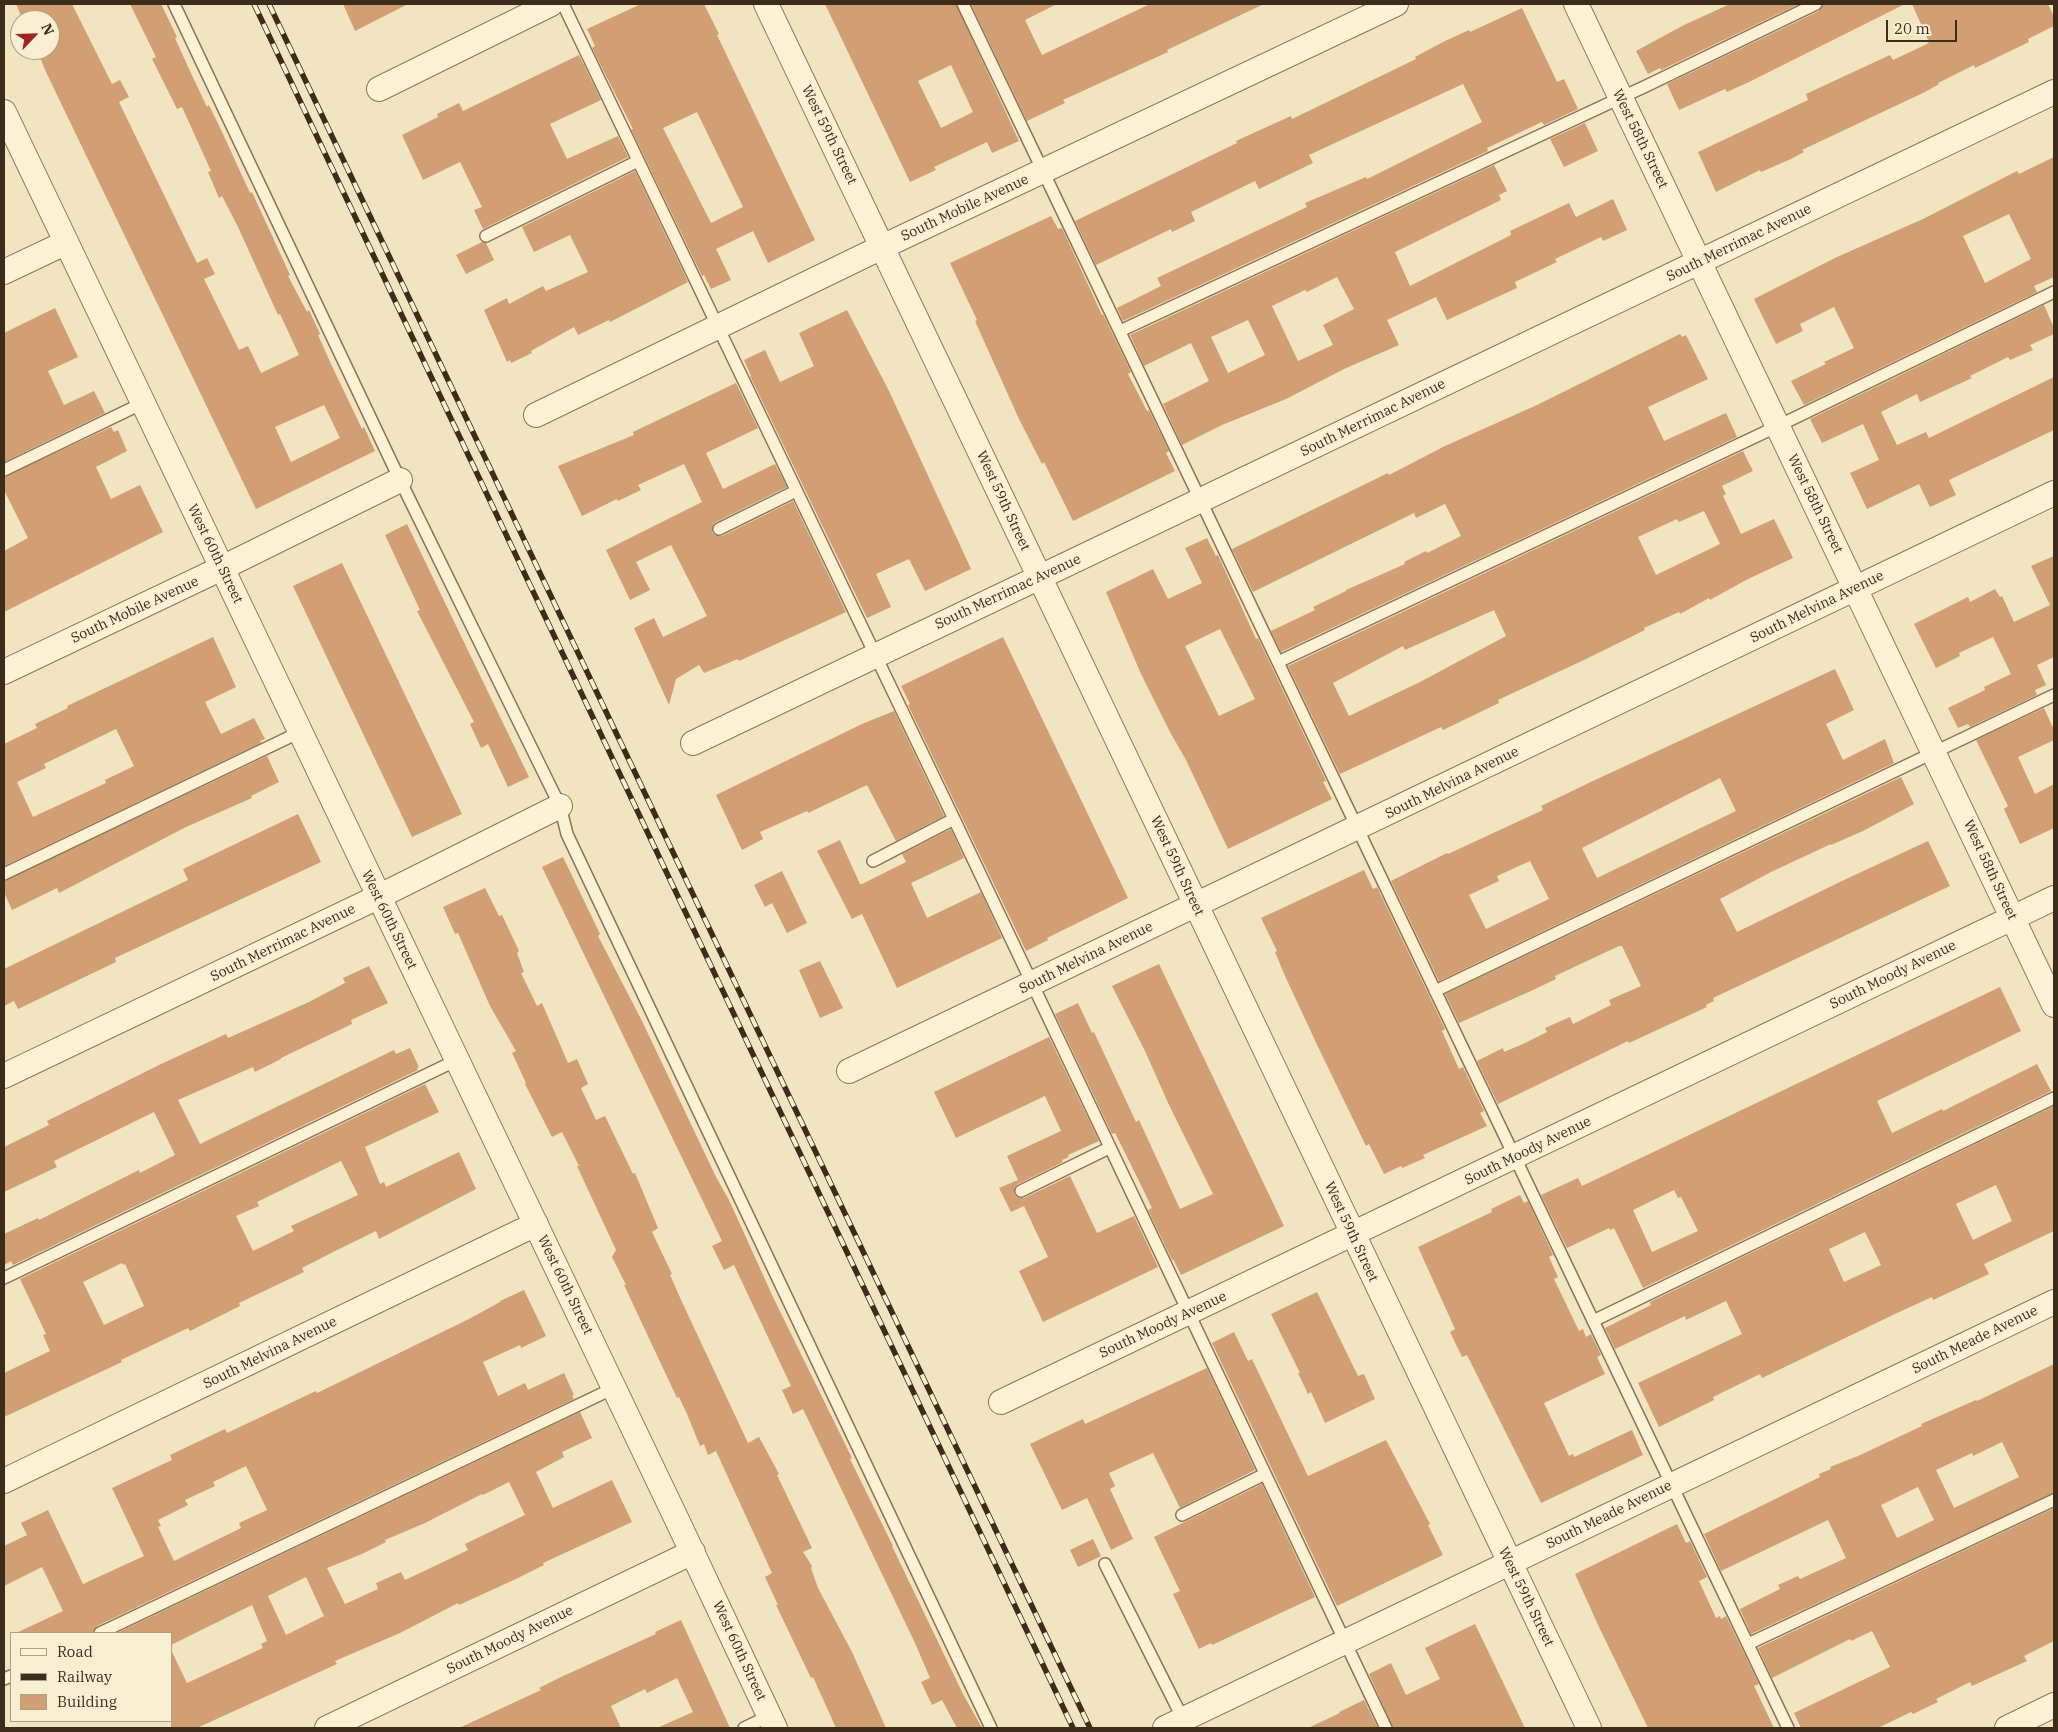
<!DOCTYPE html>
<html>
<head>
<meta charset="utf-8">
<style>
  body { margin:0 }
  #map { position:relative; width:2058px; height:1732px; overflow:hidden; background:#f1e4c1; font-family:"IBM Plex Serif",serif }
  canvas { display:block }
  .frame { position:absolute; inset:0; border:5px solid #3b2c1c; pointer-events:none }
  .legend { position:absolute; left:10px; top:1632px; width:162px; height:90px; box-sizing:border-box; background:#f8eed1; border:1px solid #aca089; margin:0; padding:6px 9px; list-style:none; font-size:15px; color:#3b2c1c }
  .legend li { display:flex; align-items:center; gap:10px; height:25px }
  .legend b { width:25px; border:1px solid #aca089 }
  .north { position:absolute; left:10px; top:10px; width:50px; height:50px; box-sizing:border-box; background:#f8eed1; border:1px solid #aca089; border-radius:50%; rotate:66deg; font-size:14px; font-weight:700; line-height:20px; text-align:center; color:#3b2c1c }
  .north::after { content:''; display:block; margin:auto; width:18px; height:22px; background:#a02522; clip-path:polygon(50% 0,100% 100%,50% 72%,0 100%) }
  .scale { position:absolute; left:1886px; top:20px; width:71px; height:22px; box-sizing:border-box; border:2px solid #3b2c1c; border-top:0; padding-left:6px; font-size:15px; line-height:18px; white-space:nowrap; color:#3b2c1c; -webkit-text-stroke:4px #f8eed1; paint-order:stroke }
</style>
</head>
<body>
<div id="map">
<canvas width="2058" height="1732"></canvas>
<div class="frame"></div>
<ul class="legend">
<li><b style="height:6px;background:#fbf1d5"></b>Road</li>
<li><b style="height:6px;background:#3b2c1c"></b>Railway</li>
<li><b style="height:14px;background:#d29e73"></b>Building</li>
</ul>
<div class="north">N</div>
<div class="scale">20 m</div>
</div>
<script>
const ctx = document.querySelector('canvas').getContext('2d');
ctx.lineJoin = 'round';
function fillPath(path, color) { ctx.fillStyle = color; ctx.fill(path, 'evenodd'); }
function stroke(path, color, width, dash) { ctx.strokeStyle = color; ctx.lineWidth = width; ctx.lineCap = dash ? 'butt' : 'round'; ctx.setLineDash(dash || []); ctx.stroke(path); }
function label(font, color, halo, rows, align = 'center') {
  ctx.font = font + ' "IBM Plex Serif",serif'; ctx.lineWidth = 4; ctx.setLineDash([]); ctx.textBaseline = 'middle'; ctx.strokeStyle = halo; ctx.fillStyle = color; for (const [text, x, y, turn = 0] of rows) {
    ctx.save(); ctx.translate(x, y); ctx.rotate((+turn || 0) * Math.PI / 180); ctx.textAlign = isNaN(turn) ? turn : align; if (halo) ctx.strokeText(text, 0, 0); ctx.fillText(text, 0, 0); ctx.restore();
  }
}
fillPath(new Path2D(`
  M16,4H72L112,84L120,80L129,97L119,102L197,263L207,258L215,274L204,279L239,350L248,346L261,373L299,355L280,314L278,315L238,227L222,196L219,198L208,172L211,171L182,107L177,109L152,59L156,57L130,4H161L177,37L175,38L189,69L207,107L209,105L223,134L250,193L252,192L290,275L288,276L307,312L309,310L320,334L318,335L332,366L362,429L364,427L375,451L256,509L46,72L37,50H50V20H23ZM324,405L340,438L291,462L275,427Z
  M343,4H408L355,31Z
  M641,4H704L719,34L717,35L815,240L768,263L753,231L716,249L731,280L711,289L704,275L702,276L631,129H633L592,48L595,46L587,29ZM697,112L743,207L711,223L663,128Z
  M825,4H956L1019,141L992,153L987,142L934,167L936,170L910,182ZM951,65L973,112L941,128L918,81Z
  M971,4H1057L1025,20L1042,55L1150,4H1264L1167,50L1168,52L1063,100L1065,103L1027,121Z
  M1730,4H1799L1661,70L1660,68L1648,74L1636,51L1684,25Z
  M1823,4H1905L1749,82L1727,92L1725,89L1679,110L1667,84L1819,11Z
  M1912,4H2048L2054,17V26L2028,39L2029,42L1975,68L1974,65L1938,83L1939,84L1925,92L1802,150L1804,152L1791,159L1761,172L1760,170L1716,192L1698,152L1808,100L1806,94L1836,80L1890,55L1893,60L1927,44L1929,42Z
  M1522,8L1557,82L1564,79L1578,109L1544,125L1542,122L1487,148L1488,151L1123,321L1117,308L1161,286L1157,278L1307,207L1305,203L1366,177L1367,179L1482,122L1463,84L1309,155L1313,163L1259,189L1255,181L1191,212L1195,221L1172,232L1171,229L1169,230L1096,265L1075,221L1237,143L1236,141L1260,130L1291,116L1292,119L1416,59L1415,57L1443,42L1469,30L1470,32Z
  M579,55L601,100L550,124L567,159L618,136L628,157L483,229L474,210L482,207L460,162L423,180L402,135L438,117L437,114L459,103L463,111Z
  M1585,123L1598,151L1564,167L1550,139Z
  M2054,157V277L2034,286L2037,292L1804,405L1791,381L1826,364L1824,362L1854,348L1834,307L1800,324L1803,331L1776,344L1754,299L1837,257L1923,219L2017,171L2019,174ZM2009,214L2031,259L1985,283L1963,236Z
  M1494,165L1507,191L1499,195L1501,200L1395,252L1410,286L1511,235L1510,231L1569,203L1576,217L1613,199L1627,230L1603,241L1601,237L1555,259L1557,262L1515,282L1517,288L1447,320L1436,297L1387,320L1399,345L1344,369L1286,399L1222,425L1182,445L1163,404L1209,381L1191,343L1144,366L1130,335ZM1337,277L1354,309L1323,325L1333,345L1298,361L1272,306L1305,290L1307,292ZM1248,320L1265,355L1228,373L1211,337Z
  M635,171L688,282L610,322L609,320L578,335L574,327L531,351L532,353L511,363L510,360L507,362L484,310L507,298L509,304L543,286L546,291L588,272L570,235L534,252L522,227Z
  M1051,216L1058,229L1062,228L1102,315L1103,314L1131,372L1128,374L1147,411L1149,410L1169,451L1166,453L1175,471L1073,521L1044,462L1042,464L1019,419L975,321L977,320L950,263Z
  M482,242L486,243L494,260L466,274L456,255Z
  M2044,305L2054,328V334L2030,345L2033,350L2010,360L2008,357L1970,376L1972,378L1920,402L1917,394L1881,412L1897,445L1926,432L1929,438L2054,377V430L1949,480L1956,495L1930,507L1919,484L1867,509L1850,473L1879,460L1863,424L1822,443L1810,419Z
  M55,308L78,357L48,371L64,405L94,391L105,413L4,462V333Z
  M847,310L889,391L971,569L925,591L909,559L876,574L891,607L867,618L750,376H751L744,360L765,350L780,382L814,366L799,333Z
  M1680,334L1682,337L1686,335L1708,379L1648,407L1664,441L1726,413L1737,437L1281,652L1271,631L1315,610L1313,607L1346,591V590L1405,564L1404,562L1426,551L1427,553L1461,536L1445,504L1416,518L1414,513L1253,592L1232,549L1388,473L1389,475L1445,446L1537,405Z
  M736,383L758,428L706,453L723,489L775,464L787,487L716,522L713,525L712,532L715,535L722,536L793,501L846,612L739,661L738,659L704,673L699,665L676,679L669,705L634,628L654,618L663,637L707,616L671,545L636,562L650,590L630,600L606,550L702,502L684,464L638,485L641,490L618,501L617,499L582,516L558,466L634,435L633,432Z
  M111,427L114,432L118,430L127,451L96,467L111,499L140,485L163,532L4,612V551L28,538L4,490V477Z
  M1743,451L1753,471L1722,486L1726,494L1723,496L1741,534L1774,519L1793,558L1746,580L1710,600L1709,598L1680,614L1679,612L1644,628L1645,630L1586,659L1498,700L1499,703L1443,730L1441,727L1340,774L1288,666ZM1704,511L1720,544L1656,575L1638,537L1677,519L1679,522ZM1494,610L1506,636L1420,682L1349,716L1333,683L1403,646L1405,650Z
  M407,524L529,777L508,787L488,744L481,748L470,724L474,722L417,611L420,610L385,535Z
  M1207,538L1216,556L1218,555L1256,639L1258,638L1326,781L1323,782L1332,799L1228,849L1186,760L1170,732L1141,674L1106,592L1153,569L1168,599L1202,583L1185,548ZM1220,629L1255,699L1219,716L1185,646Z
  M2054,556V657L2037,665L2046,685L2035,690L2037,695L1970,727L1968,724L1958,728L1948,708L1985,690L1984,687L2011,674L1993,637L1959,653L1960,656L1936,668L1914,624L1968,597L1970,602L1995,589L2000,597L2002,596L2014,622L2050,605L2031,566Z
  M342,563L462,814L412,837L293,586Z
  M213,637L236,687L205,702L221,734L254,718L265,739L260,741L261,743L4,866V744L37,728L35,724L68,708L67,706ZM116,729L134,766L105,780L106,783L33,817L17,782L46,768L44,764Z
  M1003,637L1128,898L1047,938L1048,940L1026,951L908,705L910,704L901,686Z
  M1835,669L1854,710L1826,724L1843,760L1885,739L1894,763L1439,981L1391,881L1447,853L1448,854L1543,810L1541,806L1595,780ZM1720,778L1736,811L1597,878L1582,848ZM1530,861L1549,899L1486,929L1469,895L1499,881L1497,876Z
  M2044,708L2054,730V740L2018,757L2035,794L2054,784V828L2020,844L2004,809L2008,806L1976,740Z
  M894,711L944,816L896,841L867,785L808,813L807,811L760,832L763,839L742,850L716,795L862,724Z
  M267,756L279,782L251,796L252,798L186,827L59,893L57,888L12,910L4,892V881Z
  M1901,777L1914,804L1863,831L1831,845V844L1771,872L1720,899L1737,932L1844,880L1928,841L1950,886L1713,998L1714,1001L1706,1005L1707,1007L1629,1043L1628,1041L1498,1104L1477,1061L1503,1048L1504,1052L1523,1044L1547,1032L1545,1028L1570,1017L1573,1024L1611,1005L1609,1000L1641,986L1622,946H1619L1555,976L1556,979L1533,990L1459,1023L1445,994Z
  M298,814L321,862L115,958L116,962L18,1009L14,1001L4,1006V969L188,880L183,869Z
  M951,829L964,858L911,883L927,918L981,892L1002,938L897,988L862,914L852,919L817,851L840,840L860,884H862L906,862L902,854Z
  M563,857L600,934L598,936L642,1021L716,1177L729,1200L773,1297L852,1458L850,1459L893,1546H892L963,1694L982,1728H957L942,1700L932,1705L921,1682L930,1678L915,1643L803,1409L793,1414L782,1390L791,1386L734,1265L724,1270L712,1246L722,1241L542,867Z
  M1364,870L1373,889L1377,887L1445,1029L1442,1031L1459,1069L1463,1067L1484,1111L1480,1113L1487,1126L1423,1155L1425,1158L1402,1168L1401,1166L1384,1174L1369,1144L1366,1146L1320,1051L1285,976L1275,952L1277,951L1261,918Z
  M782,871L807,923L787,933L772,903L765,907L754,885Z
  M485,888L499,916L502,915L519,951L517,953L524,972L521,973L537,1006L542,1003L568,1063L577,1059L588,1084L581,1088L596,1120L605,1116L633,1174L635,1173L658,1228L652,1232L672,1274L670,1275L682,1302L748,1443L759,1437L779,1474L777,1475L812,1548L803,1552L812,1566L811,1568L818,1588L852,1652L886,1728H836L813,1677L811,1678L776,1605H778L765,1577L772,1573L716,1451L708,1455L704,1444L700,1446L687,1414L679,1397L677,1398L624,1285H626L612,1257L616,1250L577,1166H579L562,1132L552,1137L525,1084L526,1083L512,1053L516,1051L490,1006L458,933L455,934L443,907Z
  M820,961L843,1008L820,1018L799,970Z
  M1159,964L1284,1226L1181,1275L1173,1259L1172,1260L1148,1210L1152,1208L1137,1177L1115,1133L1112,1134L1055,1014L1078,1003L1092,1033L1094,1032L1136,1122L1139,1120L1180,1209L1213,1194L1169,1105L1145,1051L1112,986Z
  M369,966L388,1003L351,1020L352,1024L281,1058V1059L255,1072L253,1067L178,1100L200,1144L394,1050L396,1054L410,1048L419,1067L417,1068L418,1070L13,1265L11,1261L4,1265V1234L38,1218L39,1220L139,1170L140,1173L175,1155L154,1112L54,1161L57,1167L4,1192V1147L49,1125L47,1121L161,1064L226,1034L228,1038L309,1002L345,983L343,978Z
  M2000,987L2021,1031L1877,1101L1892,1133L1942,1109L1943,1111L2037,1064L2051,1091L1643,1288L1614,1228L1610,1230L1609,1228L1567,1248L1541,1195L1578,1178L1582,1186ZM1674,1190L1678,1198L1681,1197L1698,1231L1652,1252L1633,1210Z
  M1049,1037L1099,1141L1068,1155L1069,1157L1062,1160L1063,1162L1018,1184L1015,1187L1014,1194L1017,1197L1024,1198L1070,1176L1097,1233L1134,1216L1158,1267L1043,1322L1019,1271L1048,1257L1024,1206L1011,1212L999,1188L1018,1180L1007,1156L1061,1131L1045,1096L956,1138L934,1092Z
  M425,1084L439,1112L365,1147L380,1184L384,1182L386,1187L459,1152L476,1189L379,1239L376,1231L335,1251L302,1268L304,1272L239,1303L240,1306L190,1331L188,1328L121,1360L122,1362L4,1417V1373L50,1351L43,1335L46,1334L20,1279ZM341,1161L358,1195L291,1226L294,1231L253,1251L236,1216L259,1206L257,1202ZM122,1263L123,1265L125,1264L144,1306L104,1325L83,1282Z
  M2054,1106V1231L1984,1264L1989,1274L1933,1300L1932,1297L1897,1313L1762,1378L1760,1374L1713,1397L1714,1400L1659,1427L1638,1383L1742,1334L1726,1301L1686,1320L1685,1316L1615,1349L1605,1328L1651,1305L1650,1302ZM1996,1185L2012,1221L1973,1240L1956,1204ZM1865,1232L1881,1265L1844,1282L1829,1249Z
  M1520,1195L1524,1203L1528,1201L1553,1255L1549,1257L1558,1277L1554,1279L1579,1331L1583,1329L1586,1337L1591,1334L1601,1355L1597,1357L1605,1374L1544,1403L1569,1456L1573,1454L1574,1457L1632,1430L1643,1455L1541,1503L1467,1355L1462,1357L1450,1332L1455,1329L1418,1247L1492,1212L1491,1209Z
  M524,1290L546,1336L521,1348L520,1345L483,1362L498,1396L525,1383L528,1390L564,1373L574,1395L572,1396L574,1399L97,1626L93,1633H16L63,1611L42,1567L4,1586V1546L27,1535L21,1523L48,1510L83,1584L144,1556L112,1488L172,1460L170,1455L225,1429L227,1433L316,1391L317,1393L469,1319L500,1302V1301ZM246,1466L267,1510L239,1523L241,1528L174,1561L158,1527L161,1526L158,1520L188,1505L185,1500L215,1486L213,1482Z
  M1317,1292L1358,1376L1364,1374L1375,1399L1325,1423L1311,1392L1308,1394L1298,1373H1300L1271,1314Z
  M1234,1332L1248,1361L1252,1359L1308,1476L1386,1440L1430,1524L1428,1525L1443,1555L1337,1606L1212,1343Z
  M2054,1364V1493L1751,1634L1740,1609L1780,1589L1778,1585L1798,1576L1800,1579L1846,1558L1828,1520L1721,1571L1704,1534L1820,1477L1819,1474L1831,1469L1830,1467L1858,1456L1922,1426L1921,1424L1976,1400L1977,1401ZM2002,1442L2019,1477L1954,1508L1936,1470L1972,1453L1973,1456ZM1918,1487L1934,1520L1897,1538L1881,1505Z
  M1207,1368L1255,1470L1180,1508L1153,1453L1109,1473L1115,1486L1110,1489L1133,1539L1111,1550L1087,1498L1062,1510L1030,1444L1083,1419L1085,1424Z
  M580,1412L592,1438L562,1452L564,1457L536,1472L553,1508L612,1480L632,1522L543,1563L544,1565L518,1578L459,1605L458,1603L400,1633L335,1661L337,1664L197,1728H171V1650L187,1683L263,1648L261,1644L267,1641L252,1605L171,1645V1633H117ZM509,1482L525,1515L465,1544L468,1550L439,1564L405,1580L401,1572L376,1583L378,1589L345,1604L327,1568L362,1554L386,1542L385,1540L425,1523L482,1494L483,1495ZM306,1577L324,1616L286,1635L268,1596Z
  M1262,1484L1315,1597L1212,1645L1211,1643L1199,1649L1173,1594L1180,1591L1154,1537Z
  M2054,1508V1641L2024,1656L2027,1661L1972,1686L1970,1682L1936,1699L1938,1702L1913,1714L1911,1712L1878,1728H1801L1794,1713L1890,1667L1872,1631L1851,1641L1850,1639L1772,1678L1758,1648Z
  M1677,1524L1686,1543L1690,1541L1707,1577L1699,1581L1716,1618L1720,1616L1721,1619L1726,1616L1759,1684L1754,1686L1774,1728H1648L1599,1627L1575,1574Z
  M1093,1539L1101,1556L1078,1567L1070,1550Z
  M681,1620L730,1728H657L693,1712L677,1678L647,1693L645,1689L611,1706L621,1728H459L541,1690L539,1688L561,1677L656,1634L655,1632Z
  M1475,1624L1525,1728H1393L1369,1674L1391,1663L1406,1695L1440,1679L1425,1648Z
  M1364,1700L1378,1728H1308L1340,1713L1339,1712Z`), '#d29e73');
const lane = new Path2D(`
  M174,4L400,480L560,806L567,834L991,1728
  M563,4L954,819L1386,1728
  M963,4L1788,1728
  M486,236L638,161
  M1120,331L1646,86L1816,4
  M4,470L143,403
  M719,529L796,491
  M1278,662L1778,426L2054,292
  M873,861L954,819
  M4,874L300,732
  M1435,991L2054,695
  M1021,1191L1109,1148
  M4,1278L457,1060
  M1593,1321L2054,1098
  M1182,1515L1265,1474
  M1105,1564L1183,1719
  M100,1633L614,1388
  M1748,1644L2054,1500
  M4,1679L11,1676
  M744,1728L769,1716`);
const street = new Path2D(`
  M766,4L1589,1728
  M1576,4L2054,1005
  M379,89L551,4
  M4,112L678,1522L775,1728
  M4,272L65,243
  M536,415L882,247L1396,4
  M4,672L222,568L400,480
  M693,743L2054,92
  M849,1071L2054,493
  M4,1076L378,897L560,806
  M1001,1402L2054,898
  M4,1481L536,1224
  M327,1728L693,1552
  M1165,1728L2054,1302
  M2007,1728L2054,1705`);
stroke(lane, '#8c7557', 14);
stroke(street, '#8c7557', 26);
stroke(lane, '#fbf1d5', 11);
stroke(street, '#fbf1d5', 24);
const rail = new Path2D(`
  M254,4L1073,1728
  M269,4L1090,1728`);
stroke(rail, '#3b2c1c', 5.5);
stroke(rail, '#f8eed1', 4, [11]);
label('14px', '#3b2c1c', '#f8eed1', [
  ["West 59th Street",829,135,64],
  ["West 58th Street",1640,139,64],
  ["South Mobile Avenue",965,208,-25],
  ["South Merrimac Avenue",1739,243,-26],
  ["South Merrimac Avenue",1373,418,-26],
  ["West 59th Street",1003,501,65],
  ["West 58th Street",1815,504,64],
  ["West 60th Street",215,554,64],
  ["South Merrimac Avenue",1008,592,-25],
  ["South Melvina Avenue",1817,607,-26],
  ["South Mobile Avenue",135,610,-25],
  ["South Melvina Avenue",1452,783,-26],
  ["West 59th Street",1177,866,65],
  ["West 58th Street",1990,870,65],
  ["West 60th Street",389,920,64],
  ["South Merrimac Avenue",283,943,-26],
  ["South Melvina Avenue",1086,958,-26],
  ["South Moody Avenue",1893,975,-26],
  ["South Moody Avenue",1528,1151,-26],
  ["West 59th Street",1351,1232,65],
  ["West 60th Street",565,1285,64],
  ["South Moody Avenue",1163,1325,-25],
  ["South Meade Avenue",1975,1340,-26],
  ["South Melvina Avenue",270,1353,-26],
  ["South Meade Avenue",1609,1515,-26],
  ["West 59th Street",1526,1597,64],
  ["South Moody Avenue",510,1640,-26],
  ["West 60th Street",739,1651,65]
]);
</script>
</body>
</html>
